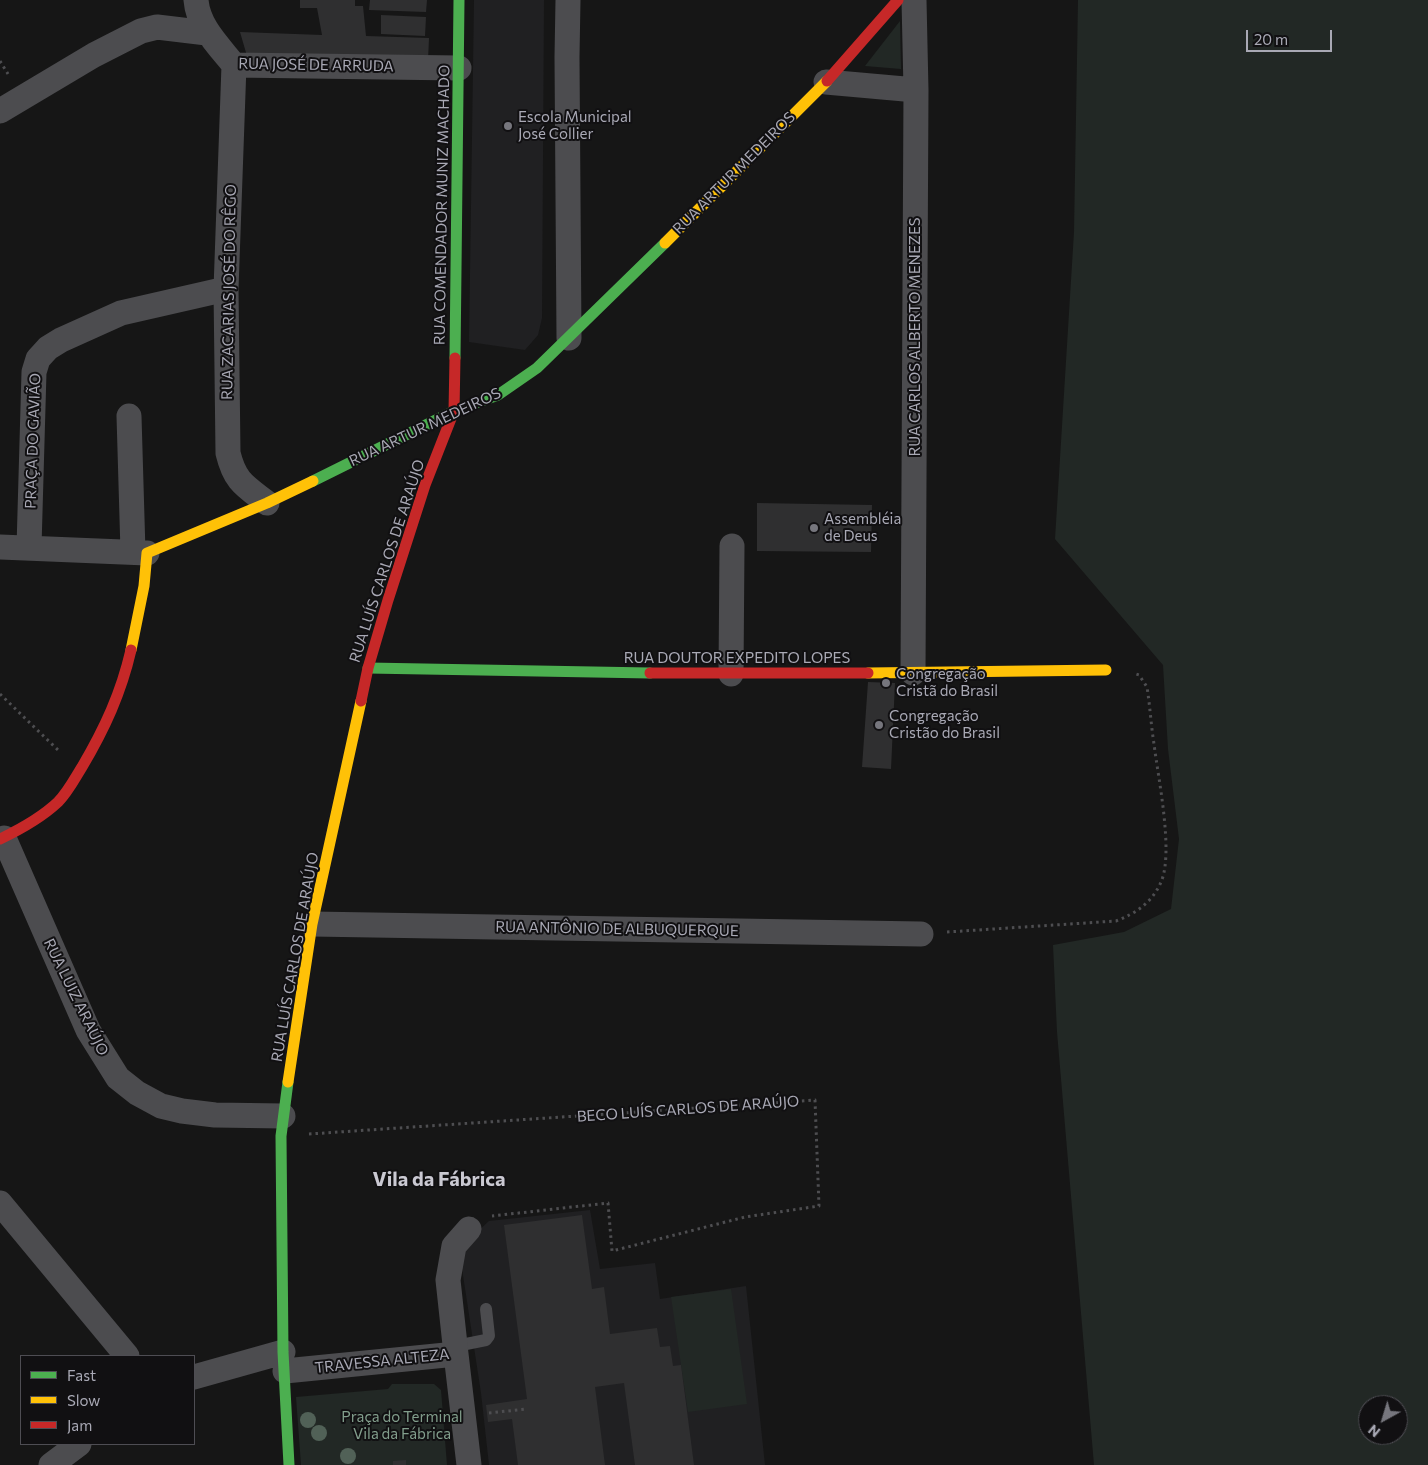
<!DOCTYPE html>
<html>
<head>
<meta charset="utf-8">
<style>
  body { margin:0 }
  #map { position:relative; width:1428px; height:1465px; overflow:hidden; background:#161616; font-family:Commissioner,sans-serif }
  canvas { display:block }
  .legend { position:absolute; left:20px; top:1355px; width:175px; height:90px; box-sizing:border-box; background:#111012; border:1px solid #4e4d53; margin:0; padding:6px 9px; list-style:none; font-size:15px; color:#a9a9b5 }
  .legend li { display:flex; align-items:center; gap:10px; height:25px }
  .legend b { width:25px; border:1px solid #4e4d53 }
  .north { position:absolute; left:1358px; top:1395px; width:50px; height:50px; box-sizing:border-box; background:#111012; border:1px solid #4e4d53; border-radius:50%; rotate:219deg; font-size:14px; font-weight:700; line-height:20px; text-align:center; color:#a9a9b5 }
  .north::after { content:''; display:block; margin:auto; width:18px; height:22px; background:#76767d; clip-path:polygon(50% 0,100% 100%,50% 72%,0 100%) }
  .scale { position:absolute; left:1246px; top:30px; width:86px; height:22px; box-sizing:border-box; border:2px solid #a9a9b5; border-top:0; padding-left:6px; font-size:15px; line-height:18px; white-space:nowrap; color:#a9a9b5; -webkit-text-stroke:4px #111012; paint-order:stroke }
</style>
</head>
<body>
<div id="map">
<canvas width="1428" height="1465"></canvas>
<ul class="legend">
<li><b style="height:6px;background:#4caf50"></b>Fast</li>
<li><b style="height:6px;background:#ffc107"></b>Slow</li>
<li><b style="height:6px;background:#c62828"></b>Jam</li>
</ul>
<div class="north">N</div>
<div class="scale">20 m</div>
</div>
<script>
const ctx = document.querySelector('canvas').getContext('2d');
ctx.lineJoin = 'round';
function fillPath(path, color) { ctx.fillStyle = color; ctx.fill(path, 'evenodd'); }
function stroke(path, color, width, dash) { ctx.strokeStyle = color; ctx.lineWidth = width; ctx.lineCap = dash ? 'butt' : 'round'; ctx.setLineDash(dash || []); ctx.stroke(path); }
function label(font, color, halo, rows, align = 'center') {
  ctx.font = font + ' Commissioner,sans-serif'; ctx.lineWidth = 4; ctx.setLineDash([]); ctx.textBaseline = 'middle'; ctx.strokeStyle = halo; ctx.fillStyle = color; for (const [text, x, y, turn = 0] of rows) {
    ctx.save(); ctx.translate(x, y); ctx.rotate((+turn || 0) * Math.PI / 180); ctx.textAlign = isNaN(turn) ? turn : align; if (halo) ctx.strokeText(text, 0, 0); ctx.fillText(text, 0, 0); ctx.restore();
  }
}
fillPath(new Path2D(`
  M474,0H544L542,318L538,335L525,350L469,342Z
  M590,1210L600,1269L655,1263L660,1299L746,1286L765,1465H489L481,1393L459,1249L489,1221Z`), '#202022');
fillPath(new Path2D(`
  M1078,0H1428V1465H1094L1057,1032L1053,945L1124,932L1171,909L1179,839L1168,749L1163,665L1055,539L1074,232ZM1368,1405H1398V1435H1368Z
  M900,21L901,69L865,66Z
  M731,1289L747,1404L688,1412L671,1297Z
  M392,1384H434L441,1390L447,1465H301L296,1397L388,1389Z`), '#222825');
fillPath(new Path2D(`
  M300,0H355V6H363L366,36L429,38L428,61L247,56L240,32L322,35L317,8H300Z
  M370,0H427L426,12L369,10Z
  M381,15L426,17L425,36L381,34Z
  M757,503L872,505L871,552L757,551Z
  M868,682L895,683L891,769L862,767Z
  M582,1215L592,1289L604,1287L610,1334L657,1328L660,1347L670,1346L673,1366L681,1365L694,1465H635L624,1383L595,1387L605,1465H518L512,1419L488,1422L486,1405L527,1399L504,1225Z
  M406,1460V1465H393V1461Z`), '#2f2f30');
stroke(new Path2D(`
  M0,61L8,74
  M0,694L59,751
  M947,932L1116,921C1136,913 1152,903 1161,882C1174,853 1158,777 1154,744C1151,725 1150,706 1147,687L1139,675L1133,673
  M309,1134L815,1100L819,1206L745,1217L612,1251L608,1203L492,1216
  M489,1413L526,1409`), '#4e4e51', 3, [2.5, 4]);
stroke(new Path2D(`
  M456,1346L486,1340L489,1336L486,1309`), '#4c4c4f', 12);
stroke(new Path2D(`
  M196,0C198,26 218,45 234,65L459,68
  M568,0L567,57L569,338
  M234,65L226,289L228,453C235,482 245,486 267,503
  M826,82L916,90
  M0,111L94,55L141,31L157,27L207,33
  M129,416L133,552
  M0,547L147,553
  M29,547L34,372L38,359L48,348L61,340L121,313L226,289
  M913,673L916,90L914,0
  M731,674L732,546
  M4,838L88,1030L118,1078L137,1093L161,1106L182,1111L215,1115L283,1116
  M312,924L921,934
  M0,1203L127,1356
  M456,1354L448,1280L454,1246L469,1229
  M285,1371L456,1354L469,1465
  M194,1377L283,1352
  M51,1465L79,1444`), '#4c4c4f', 25);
stroke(new Path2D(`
  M455,358L459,0
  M313,481L454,411L498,395L537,368L665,243
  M368,668L650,673
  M288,1082L281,1136L283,1352L289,1465`), '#4caf50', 11);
stroke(new Path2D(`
  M665,243L827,81
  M131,650L144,586L147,553L267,503L313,481
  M868,673L1106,670
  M288,1082L312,924L361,701`), '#ffc107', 11);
stroke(new Path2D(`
  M827,81L898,0
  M650,673H868
  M361,701L368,668L388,600L425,485L454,411L455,358
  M0,839C21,829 41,818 58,802C68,792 75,778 82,767C105,728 121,693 131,650`), '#c62828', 11);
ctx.fillStyle = '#516157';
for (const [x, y] of [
  [308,1420],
  [319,1433],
  [348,1456]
]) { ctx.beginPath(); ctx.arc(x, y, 8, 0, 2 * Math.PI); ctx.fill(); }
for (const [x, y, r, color] of [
  [508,126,5,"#76767d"],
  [814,528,5,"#76767d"],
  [886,683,5,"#76767d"],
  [879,725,5,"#76767d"]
]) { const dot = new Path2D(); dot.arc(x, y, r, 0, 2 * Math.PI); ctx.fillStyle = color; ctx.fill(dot); stroke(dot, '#111012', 2); }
label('15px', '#a9a9b5', '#111012', [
  ["RUA JOSÉ DE ARRUDA",316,65,1],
  ["RUA ARTUR MEDEIROS",734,173,-45],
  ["RUA COMENDADOR MUNIZ MACHADO",442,205,-89],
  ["RUA ZACARIAS JOSÉ DO RÊGO",229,292,-89],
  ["RUA CARLOS ALBERTO MENEZES",915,337,-90],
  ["RUA ARTUR MEDEIROS",425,427,-25],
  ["PRAÇA DO GAVIÃO",33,441,-88],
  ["RUA LUÍS CARLOS DE ARAÚJO",387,561,-72],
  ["RUA DOUTOR EXPEDITO LOPES",737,658],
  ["RUA ANTÔNIO DE ALBUQUERQUE",617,929,1],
  ["RUA LUÍS CARLOS DE ARAÚJO",295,957,-80],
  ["RUA LUIZ ARAÚJO",76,997,64],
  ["BECO LUÍS CARLOS DE ARAÚJO",688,1109,-4],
  ["TRAVESSA ALTEZA",382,1361,-6]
]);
label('15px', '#a9a9b5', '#111012', [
  ["Escola Municipal",518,117],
  ["José Collier",518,134],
  ["Assembléia",824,519],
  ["de Deus",824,536],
  ["Congregação",896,674],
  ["Cristã do Brasil",896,691],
  ["Congregação",889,716],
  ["Cristão do Brasil",889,733]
], 'left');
label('15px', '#829e8c', '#111012', [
  ["Praça do Terminal",402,1417],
  ["Vila da Fábrica",402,1434]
]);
label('bold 20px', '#cac9d2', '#111012', [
  ["Vila da Fábrica",439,1179]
]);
</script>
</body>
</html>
